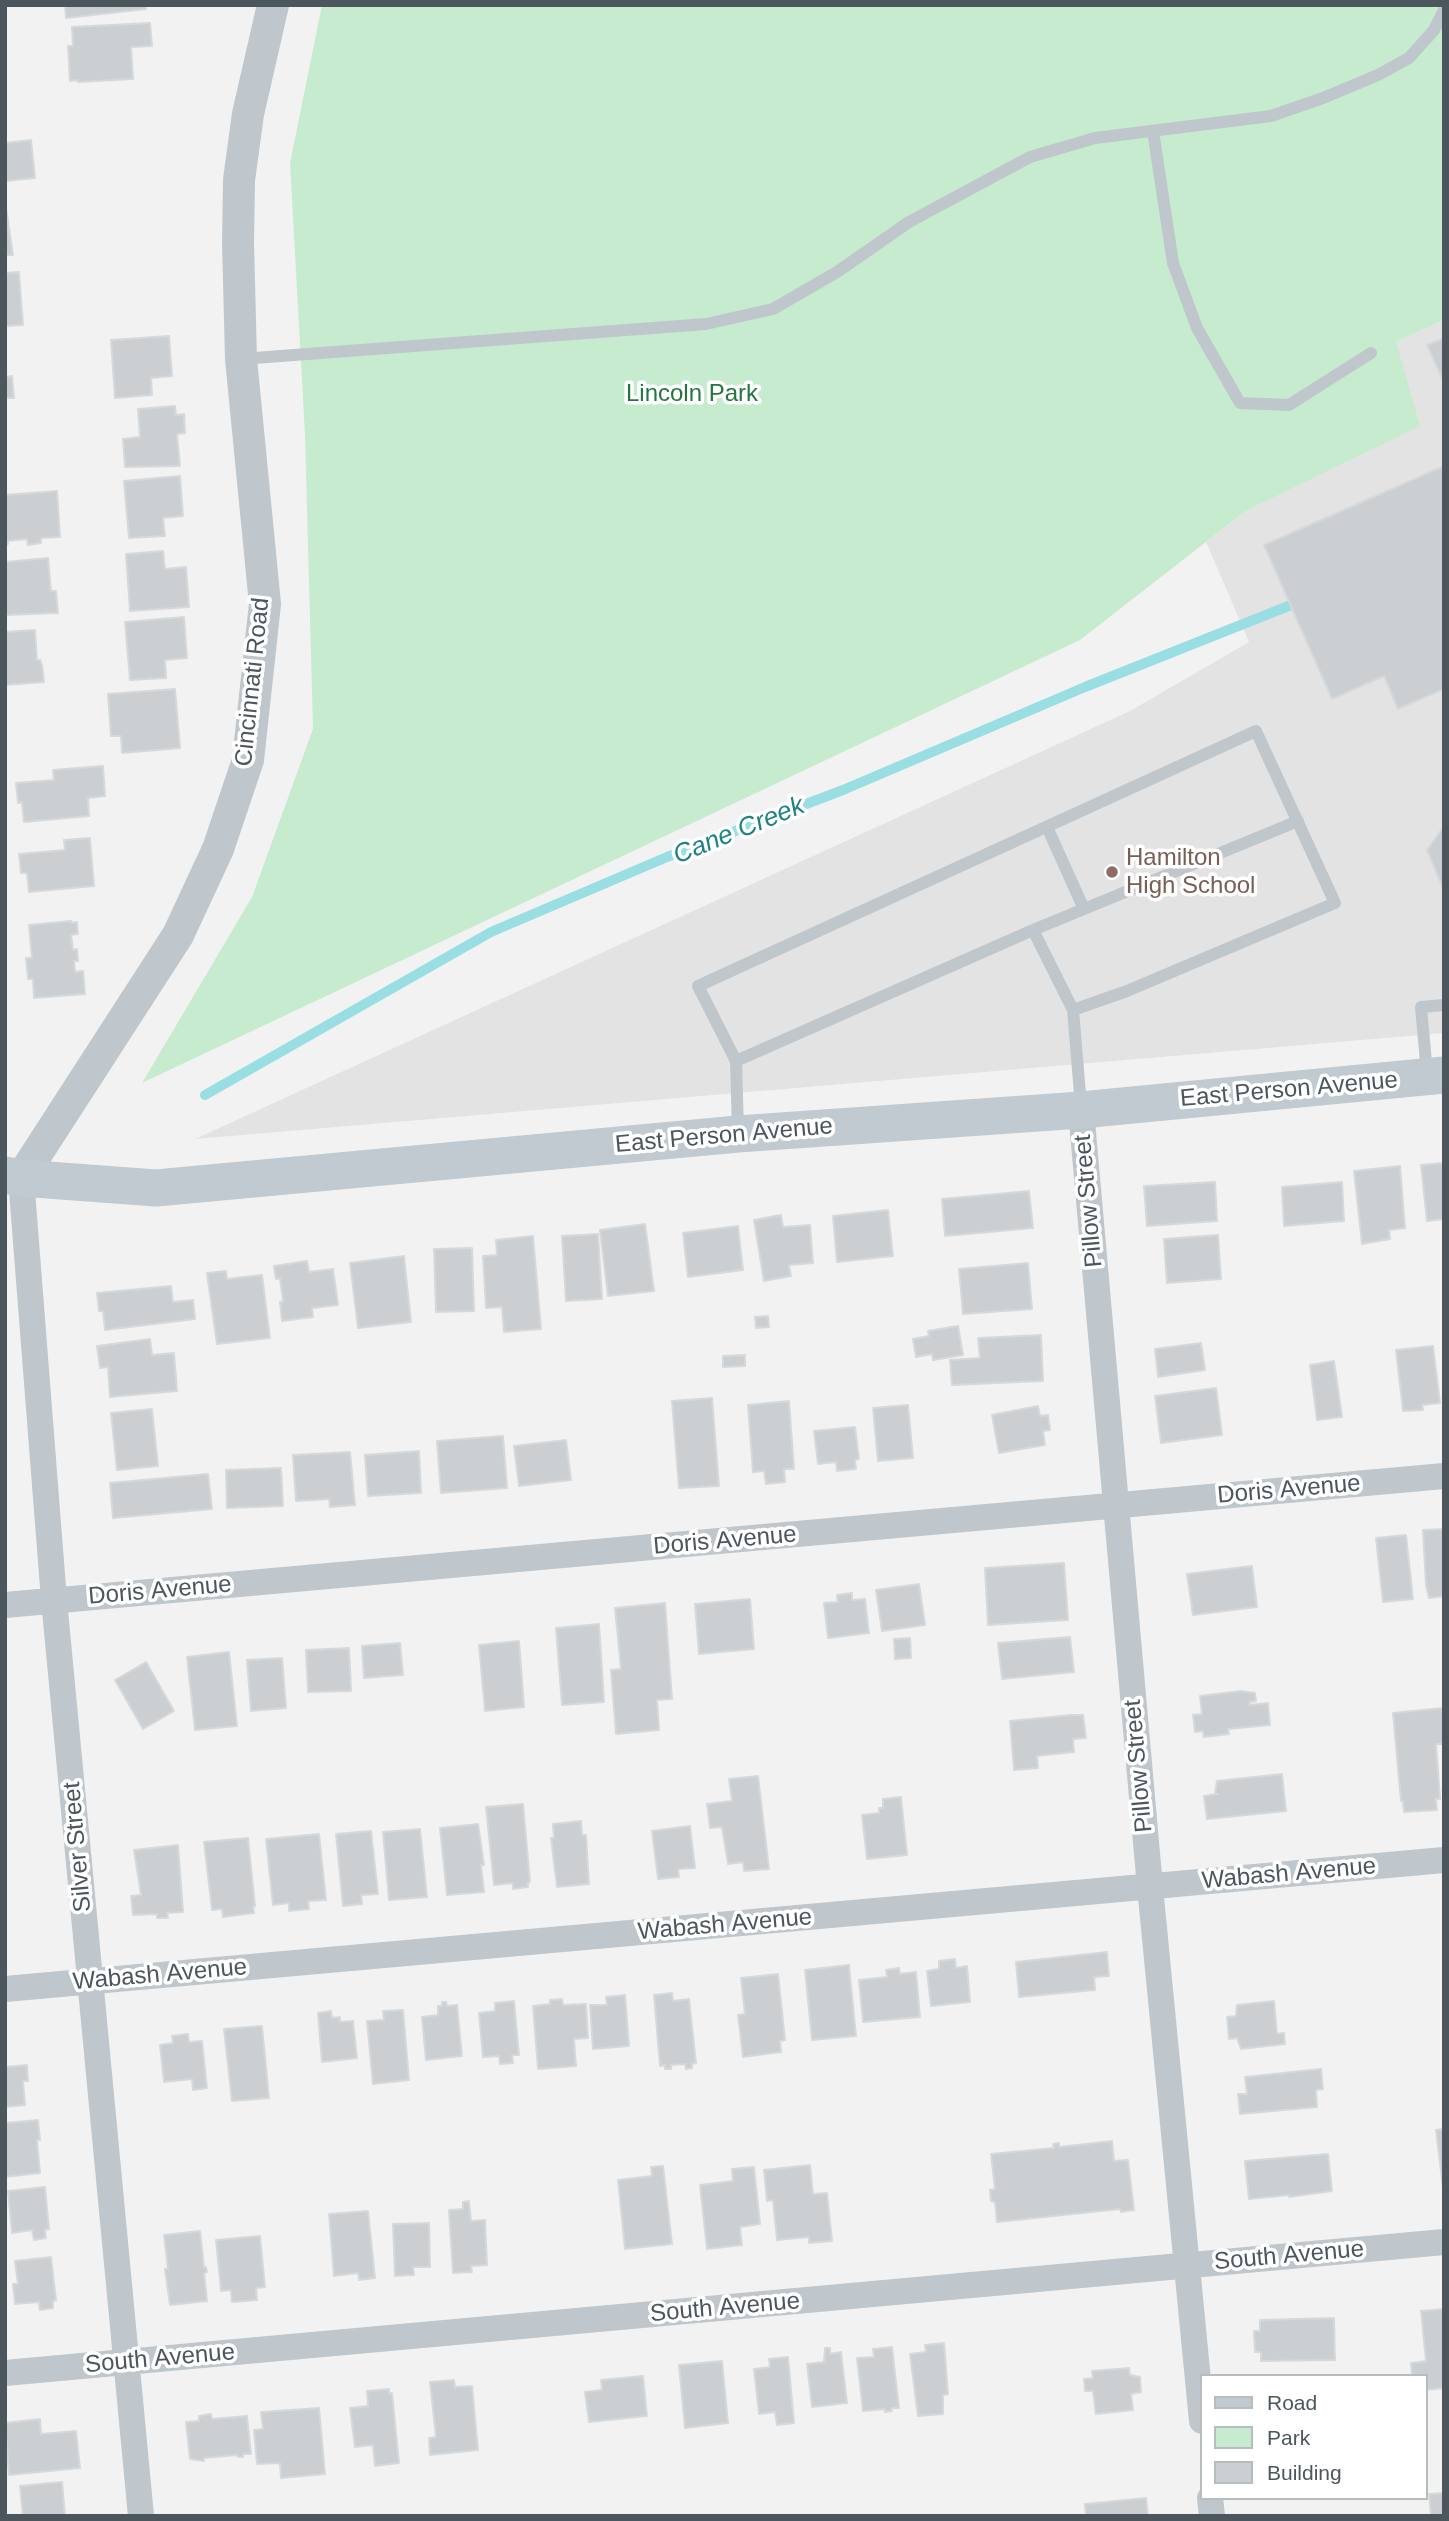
<!DOCTYPE html>
<html>
<head>
<meta charset="utf-8">
<style>
  body { margin:0 }
  #map { position:relative; width:1449px; height:2521px; overflow:hidden; background:#f3f2f2; font-family:Arial,sans-serif }
  canvas { display:block }
  .frame { position:absolute; inset:0; border:7px solid #4c575d; pointer-events:none }
  .legend { position:absolute; left:1200px; top:2374px; width:228px; height:126px; box-sizing:border-box; background:#fff; border:2px solid #b7bcbe; margin:0; padding:9px 12px; list-style:none; font-size:21px; color:#4c575d }
  .legend li { display:flex; align-items:center; gap:14px; height:35px }
  .legend b { width:35px; border:2px solid #b7bcbe }
</style>
</head>
<body>
<div id="map">
<canvas width="1449" height="2521"></canvas>
<div class="frame"></div>
<ul class="legend">
<li><b style="height:9px;background:#c0cad0"></b>Road</li>
<li><b style="height:19px;background:#c7ebcf"></b>Park</li>
<li><b style="height:19px;background:#cccfd2"></b>Building</li>
</ul>
</div>
<script>
const ctx = document.querySelector('canvas').getContext('2d');
ctx.lineJoin = 'round';
function fillPath(path, color) { ctx.fillStyle = color; ctx.fill(path, 'evenodd'); }
function stroke(path, color, width, dash) { ctx.strokeStyle = color; ctx.lineWidth = width; ctx.lineCap = dash ? 'butt' : 'round'; ctx.setLineDash(dash || []); ctx.stroke(path); }
function label(font, color, halo, rows, align = 'center') {
  ctx.font = font + ' Arial,sans-serif'; ctx.lineWidth = 7; ctx.setLineDash([]); ctx.textBaseline = 'middle'; ctx.strokeStyle = halo; ctx.fillStyle = color; for (const [text, x, y, turn = 0] of rows) {
    ctx.save(); ctx.translate(x, y); ctx.rotate((+turn || 0) * Math.PI / 180); ctx.textAlign = isNaN(turn) ? turn : align; if (halo) ctx.strokeText(text, 0, 0); ctx.fillText(text, 0, 0); ctx.restore();
  }
}
fillPath(new Path2D(`
  M1444,320V1033L195,1139L1130,711L1249,642L1206,542L1247,510L1396,342Z`), '#e4e3e3');
fillPath(new Path2D(`
  M322,5H1444V320L1396,342L1420,426L1247,510L1080,640L142,1083L252,897L313,729L305,435L290,163Z`), '#c7ebcf');
stroke(new Path2D(`
  M205,1095L491,932L667,857L843,790L1085,687L1291,605`), '#99dee2', 10);
const building = new Path2D(`
  M65,5H145L146,9L66,18Z
  M150,23L152,46L131,47L133,79L78,82V80L70,81L68,46H73L72,27Z
  M31,140L35,178L5,181V143Z
  M5,201L13,255H5Z
  M19,272L23,325L5,326V273Z
  M169,336L172,376L151,378L152,395L115,398L111,340Z
  M1444,338V383L1427,345Z
  M12,376L14,398H5V377Z
  M175,406L176,415L184,414L185,433L177,434L180,466L125,467L123,439L140,437L138,409Z
  M1444,466V689L1398,709L1384,676L1332,699L1264,545Z
  M180,476L183,516L163,518L165,536L129,538L124,481Z
  M57,491L60,537L41,538V543L28,545L27,539L8,541V544L5,545V495Z
  M163,551L165,569L186,567L189,607L130,611L126,554Z
  M48,558L51,591H56L58,613L5,615V562Z
  M184,617L187,658L165,660L166,678L130,680L125,622Z
  M35,630L37,660H40L42,665L44,682L5,685V632Z
  M175,689L180,748L122,753L121,736H111L108,694Z
  M103,766L105,796L88,798L89,816L24,822L22,802L18,803L16,783L54,780L53,770Z
  M1444,826V891L1427,850Z
  M90,838L94,886L29,892L27,873H21L19,854L65,850L64,840Z
  M71,921L72,923L77,922L78,934L71,935L73,950L77,949L78,961H74L75,972L83,971L85,994L34,998L33,979H28L26,958H32L29,925Z
  M1444,1163V1219L1427,1221L1421,1165Z
  M1400,1166L1405,1228L1389,1230L1390,1239L1362,1244L1354,1171Z
  M1215,1182L1217,1221L1147,1226L1144,1186Z
  M1342,1182L1344,1221L1284,1226L1282,1187Z
  M1029,1191L1033,1228L945,1236L942,1199Z
  M888,1210L893,1256L837,1262L833,1216Z
  M781,1215L783,1227L810,1225L813,1263L789,1265L791,1276L764,1281L754,1220Z
  M645,1224L654,1291L608,1296L600,1230Z
  M738,1226L743,1270L688,1277L683,1233Z
  M598,1234L602,1299L566,1301L562,1236Z
  M1218,1235L1221,1279L1167,1283L1164,1239Z
  M533,1236L541,1329L504,1332L502,1307L486,1308L483,1256L497,1255L496,1240Z
  M472,1248L474,1311L436,1312L434,1249Z
  M404,1256L411,1322L358,1328L350,1263Z
  M307,1261L309,1272L333,1269L338,1305L312,1308L313,1317L282,1321L280,1302L283,1301L280,1278L276,1279L274,1266Z
  M1028,1263L1032,1309L963,1314L959,1269Z
  M226,1271L227,1279L262,1275L270,1338L217,1344L207,1273Z
  M171,1286L173,1302L193,1300L195,1319L105,1330L103,1311H99L97,1293Z
  M768,1316L769,1327L756,1328L755,1317Z
  M958,1326L963,1355L933,1360L932,1354L916,1357L913,1339L929,1336L928,1331Z
  M1041,1335L1043,1381L952,1385L950,1360L980,1358L978,1338Z
  M150,1339L152,1355L174,1353L177,1391L110,1397L108,1367L100,1368L97,1346Z
  M1201,1343L1205,1370L1158,1377L1155,1349Z
  M1433,1346L1440,1403L1422,1405L1423,1410L1403,1411L1396,1350Z
  M745,1355V1366L723,1367V1356Z
  M1334,1361L1342,1417L1317,1420L1310,1365Z
  M1216,1388L1222,1435L1161,1443L1155,1396Z
  M712,1398L719,1486L679,1488L672,1401Z
  M789,1401L794,1469H784L785,1482L766,1484L764,1471L753,1472L748,1405Z
  M908,1405L913,1458L878,1461L873,1408Z
  M1038,1406L1040,1416L1048,1415L1050,1430L1043,1431L1045,1445L999,1453L992,1415Z
  M152,1409L158,1466L117,1470L111,1413Z
  M855,1427L859,1459L855,1460L856,1469L837,1471L836,1462L818,1464L814,1431Z
  M503,1436L507,1488L441,1493L437,1441Z
  M566,1440L571,1480L519,1486L514,1446Z
  M419,1451L421,1493L368,1496L365,1455Z
  M350,1452L355,1505L330,1507L329,1499L296,1501L293,1455Z
  M281,1468L283,1506L227,1508L226,1470Z
  M208,1474L212,1509L113,1518L110,1483Z
  M1444,1529V1596L1429,1598L1426,1585L1423,1530Z
  M1406,1535L1413,1599L1383,1602L1376,1538Z
  M1064,1563L1068,1620L988,1625L985,1568Z
  M1252,1566L1257,1607L1193,1615L1187,1574Z
  M919,1584L925,1625L882,1631L876,1590Z
  M852,1593V1600L865,1599L869,1633L828,1638L824,1603L838,1602L837,1595Z
  M750,1599L754,1649L699,1654L695,1604Z
  M665,1603L672,1699L657,1700L659,1730L616,1734L611,1670L621,1669L615,1608Z
  M599,1624L604,1702L562,1705L556,1628Z
  M1070,1637L1074,1672L1002,1679L998,1643Z
  M910,1638L911,1658L895,1659L894,1639Z
  M519,1641L524,1707L485,1711L479,1645Z
  M400,1643L403,1675L364,1678L362,1646Z
  M349,1648L351,1691L308,1692L306,1650Z
  M229,1652L237,1726L195,1730L187,1657Z
  M282,1658L286,1708L251,1711L247,1660Z
  M146,1662L174,1711L143,1729L115,1680Z
  M1241,1691L1255,1693L1256,1701L1250,1702L1249,1705L1268,1703L1270,1725L1228,1729L1229,1734L1204,1737L1203,1731L1195,1732L1193,1715L1202,1714L1200,1696Z
  M1443,1708H1444V1744H1436L1440,1799H1436L1437,1810L1404,1812L1403,1801H1401L1393,1713Z
  M1071,1715H1083L1086,1738L1073,1739L1074,1752L1037,1756L1038,1768L1014,1770L1010,1721Z
  M1282,1774L1286,1811L1207,1819L1204,1796L1218,1794H1215L1217,1781Z
  M758,1776L769,1869L744,1871L743,1862L728,1864L722,1827L710,1828L707,1804L732,1801L729,1779Z
  M901,1797L907,1855L867,1859L862,1815L879,1813V1808H883V1799Z
  M523,1804L530,1882L528,1883V1887L513,1889V1883L494,1885L486,1807Z
  M581,1821L582,1835H586L589,1884L557,1887L551,1838H554L553,1824Z
  M478,1824L484,1865H481L484,1892L447,1895L440,1828Z
  M690,1826L695,1868L678,1869L679,1877L658,1879L652,1831Z
  M420,1829L427,1897L389,1900L383,1832Z
  M371,1831L378,1894L361,1895L362,1904L343,1906L336,1834Z
  M319,1834L326,1900L308,1901L309,1909L289,1911V1903L273,1905L266,1839Z
  M248,1838L255,1906L253,1907L254,1913L223,1917L222,1909L212,1910L204,1842Z
  M178,1845L183,1912L167,1913L168,1918H157V1914L133,1915L131,1896L141,1895L134,1850Z
  M1107,1952L1109,1976L1094,1977L1095,1990L1019,1997L1016,1962Z
  M955,1959L956,1968L967,1966L970,2002L931,2006L927,1971L939,1969V1961Z
  M849,1965L856,2036L812,2040L805,1970Z
  M899,1968L900,1974L916,1972L920,2017L863,2022L859,1980L887,1977L886,1970Z
  M778,1974L785,2040L780,2041L781,2052L743,2057L738,2015L745,2014L741,1978Z
  M672,1993L673,2001L689,1999L696,2063L692,2064V2068L686,2069L685,2064L671,2065V2069H665V2065L660,2066L654,1995Z
  M625,1995L629,2046L593,2049L590,2005H607L606,1997Z
  M562,1999L563,2005L586,2004L588,2038L574,2039L576,2066L538,2069L533,2006L550,2004V2000Z
  M514,2001L519,2055H512L513,2063L500,2064L499,2056L483,2057L479,2013L495,2011V2003Z
  M1274,2001L1277,2034L1284,2033L1285,2044L1241,2049L1237,2038L1229,2039L1227,2017L1236,2016L1237,2005Z
  M442,2002H446L447,2006L457,2005L462,2056L426,2060L422,2017L438,2015V2006H442Z
  M403,2010L409,2080L373,2084L367,2021L384,2020L383,2011Z
  M331,2011L332,2018L340,2017V2022L353,2021L357,2058L322,2062L318,2013Z
  M262,2026L269,2098L232,2101L224,2029Z
  M188,2034L189,2042L202,2041L207,2088L193,2090L192,2079L164,2082L160,2045L173,2043L172,2036Z
  M27,2065L28,2081H23L25,2105L5,2107V2067Z
  M1321,2069L1323,2089L1316,2090L1317,2107L1240,2114L1238,2094H1247L1245,2077Z
  M38,2120L40,2140H37L40,2173L5,2177V2123Z
  M1444,2129V2188H1443L1436,2130Z
  M1112,2141L1114,2161L1128,2160L1134,2210L1121,2212L1120,2209L997,2222L995,2202L991,2201L990,2190L995,2189L991,2154L1054,2148L1053,2144L1059,2143V2147Z
  M1328,2154L1332,2191L1289,2197V2195L1249,2199L1245,2161Z
  M810,2165L813,2194L827,2193L832,2241L809,2243V2237L777,2240L773,2200L767,2201L764,2170Z
  M663,2166L672,2244L625,2249L618,2180L652,2176L651,2167Z
  M754,2167L760,2224L740,2227L742,2245L707,2249L700,2185L733,2181L732,2169Z
  M45,2187L49,2229L45,2230L46,2238L34,2240L32,2230L12,2233L8,2191Z
  M469,2201L471,2221L485,2220L487,2265L471,2266L472,2272L453,2273L449,2210L463,2209V2202Z
  M368,2211L375,2278L359,2280L358,2273L334,2276L329,2214Z
  M429,2223L430,2267H413L414,2275L395,2276L393,2224Z
  M200,2231L204,2267H206L207,2272L204,2273L207,2301L170,2305L165,2269H168L164,2235Z
  M260,2236L265,2287L256,2288L257,2300L232,2302L231,2290L221,2291L216,2240Z
  M51,2257L56,2300L53,2301V2308L40,2310L39,2302L15,2304L13,2284H18L15,2261Z
  M1444,2309V2388L1426,2390V2376H1412L1411,2363L1426,2361L1421,2311Z
  M1334,2318L1335,2360L1261,2361V2352H1255L1254,2331H1260V2320Z
  M944,2343L948,2394L943,2395V2414L918,2416L910,2354L926,2352L925,2345Z
  M892,2347L899,2408H891L892,2411L885,2412V2409L863,2411L857,2358L874,2357L873,2349Z
  M825,2348H830V2354L841,2352L847,2403L812,2407L807,2364L824,2362Z
  M788,2357L794,2423L777,2425L775,2412L759,2414L754,2369L770,2367L769,2359Z
  M722,2361L728,2423L685,2428L679,2365Z
  M1129,2368L1130,2375L1140,2377L1141,2392L1131,2394L1133,2410L1096,2414L1093,2391H1085L1084,2379L1093,2378L1092,2371Z
  M643,2376L647,2416L589,2422L585,2392L602,2390L601,2380Z
  M454,2380L455,2387L472,2386L478,2450L430,2455L429,2438L436,2437L430,2382Z
  M389,2389V2394L392,2393L399,2463L375,2466L373,2445L355,2447L350,2408L368,2406L367,2391Z
  M319,2408L325,2474L281,2478L280,2463L257,2464L254,2430L263,2429L261,2412Z
  M211,2414L212,2419L247,2416L251,2454H243V2457H238L237,2455L204,2458V2461L190,2459L186,2422L199,2421V2416Z
  M40,2419L41,2434L76,2431L80,2468L9,2475L5,2423Z
  M62,2482L65,2516H23L20,2486Z
  M1444,2493V2516H1422L1431,2515L1429,2494Z
  M1146,2498L1148,2516H1086L1085,2504Z`);
fillPath(building, '#cccfd2');
stroke(building, '#d6d9dc', 2);
stroke(new Path2D(`
  M1153,131L1173,263L1197,328L1240,403L1289,405L1371,353
  M241,359L706,324L773,309L837,272L909,222L1030,157L1095,138L1271,116L1323,98L1378,75L1409,58L1434,30L1444,10
  M1047,827L1084,909
  M1033,930L1298,821
  M1073,1010L1127,991L1335,903L1256,731L698,986L736,1061L1033,930L1073,1010L1081,1106
  M736,1061L738,1130
  M1427,1073L1421,1007L1444,1005`), '#bfc7cc', 12);
stroke(new Path2D(`
  M1081,1110L1150,1887L1202,2421
  M21,1178L54,1600L141,2516
  M5,1605L1444,1476
  M5,1989L1444,1860
  M5,2373L1444,2242
  M1210,2498L1212,2516`), '#bfc7cc', 26);
stroke(new Path2D(`
  M21,1178L178,935L218,849L248,760L265,604L241,359L238,243L239,180L248,114L273,5`), '#bfc7cc', 32);
stroke(new Path2D(`
  M5,1175L21,1178L156,1188L738,1134L1081,1110L1444,1075`), '#c0cad0', 37);
for (const [x, y, r, color] of [
  [1112,872,7,"#8d6e63"]
]) { const dot = new Path2D(); dot.arc(x, y, r, 0, 2 * Math.PI); ctx.fillStyle = color; ctx.fill(dot); stroke(dot, '#fff', 2.5); }
label('24px', '#247640', '#fff', [
  ["Lincoln Park",692,394]
]);
label('24px', '#4c575d', '#fff', [
  ["Cincinnati Road",253,682,-84],
  ["East Person Avenue",1289,1090,-5],
  ["East Person Avenue",724,1136,-5],
  ["Pillow Street",1089,1201,-95],
  ["Doris Avenue",1289,1490,-5],
  ["Doris Avenue",725,1541,-5],
  ["Doris Avenue",160,1591,-5],
  ["Pillow Street",1139,1766,-95],
  ["Silver Street",78,1847,-95],
  ["Wabash Avenue",1289,1874,-5],
  ["Wabash Avenue",725,1925,-5],
  ["Wabash Avenue",160,1975,-5],
  ["South Avenue",1289,2256,-5],
  ["South Avenue",725,2308,-5],
  ["South Avenue",160,2359,-5]
]);
label('24px', '#785e54', '#fff', [
  ["Hamilton",1126,858],
  ["High School",1126,886]
], 'left');
label('italic 26px', '#1d8287', '#fff', [
  ["Cane Creek",739,831,-22]
]);
</script>
</body>
</html>
